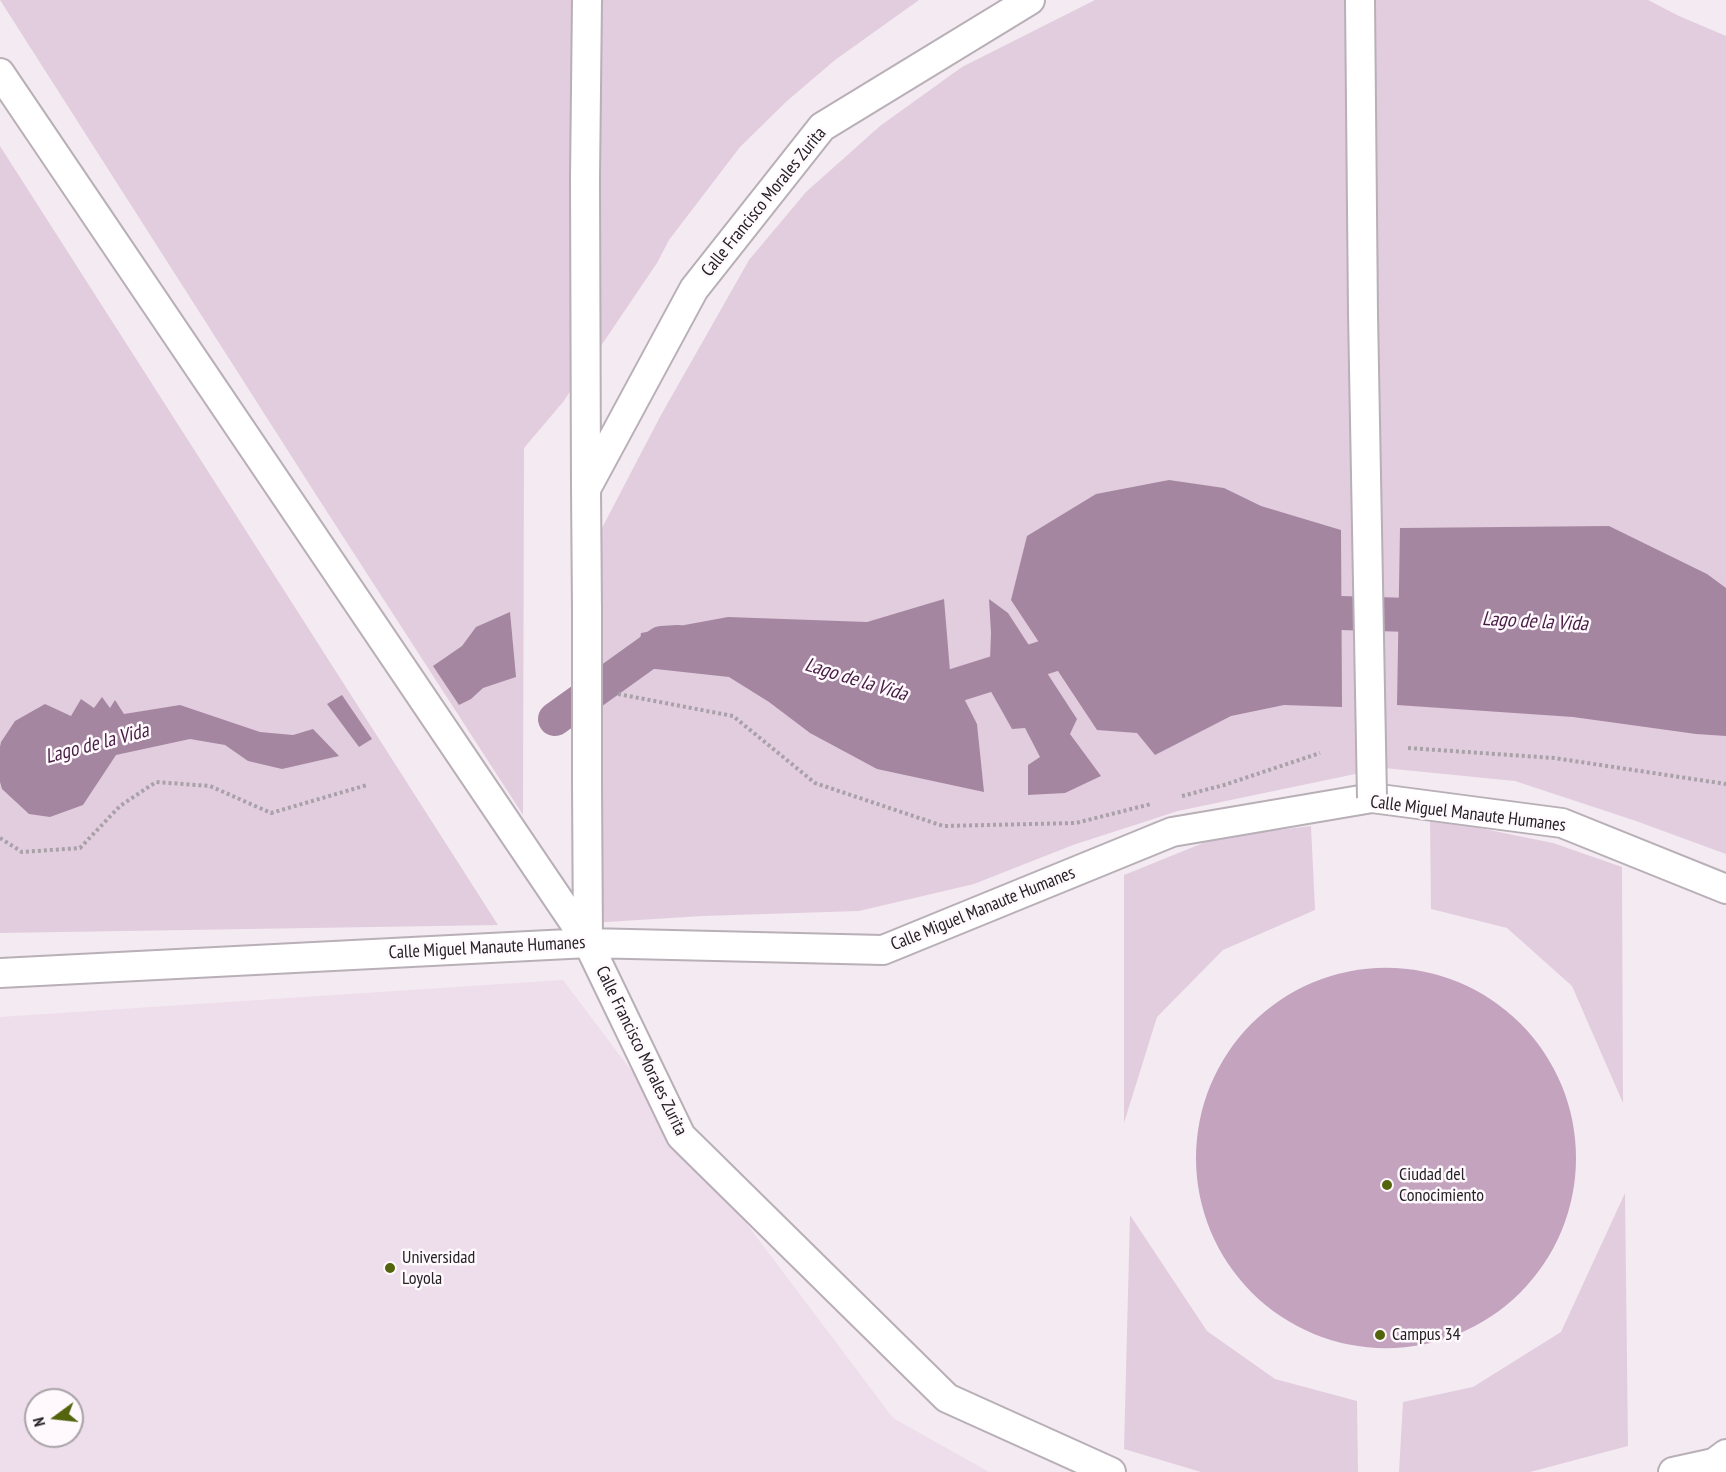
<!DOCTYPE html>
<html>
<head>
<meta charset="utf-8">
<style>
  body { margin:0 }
  #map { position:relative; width:1726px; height:1472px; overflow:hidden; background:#f4eaf2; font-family:"PT Sans Narrow",sans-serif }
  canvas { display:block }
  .north { position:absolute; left:24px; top:1388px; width:60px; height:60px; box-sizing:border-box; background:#fff9fe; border:2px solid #a8a3a7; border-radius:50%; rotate:255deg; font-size:16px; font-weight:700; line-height:24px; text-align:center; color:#252225 }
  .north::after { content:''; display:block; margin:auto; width:21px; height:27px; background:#53640d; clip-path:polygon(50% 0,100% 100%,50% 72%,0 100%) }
</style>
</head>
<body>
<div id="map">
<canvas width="1726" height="1472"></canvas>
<div class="north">N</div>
</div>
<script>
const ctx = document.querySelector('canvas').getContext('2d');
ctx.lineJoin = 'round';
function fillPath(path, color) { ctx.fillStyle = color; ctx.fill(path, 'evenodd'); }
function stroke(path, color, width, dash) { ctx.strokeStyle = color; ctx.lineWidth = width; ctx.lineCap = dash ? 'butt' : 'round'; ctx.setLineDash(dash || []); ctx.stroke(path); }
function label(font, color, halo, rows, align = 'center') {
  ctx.font = font + ' "PT Sans Narrow",sans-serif'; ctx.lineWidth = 5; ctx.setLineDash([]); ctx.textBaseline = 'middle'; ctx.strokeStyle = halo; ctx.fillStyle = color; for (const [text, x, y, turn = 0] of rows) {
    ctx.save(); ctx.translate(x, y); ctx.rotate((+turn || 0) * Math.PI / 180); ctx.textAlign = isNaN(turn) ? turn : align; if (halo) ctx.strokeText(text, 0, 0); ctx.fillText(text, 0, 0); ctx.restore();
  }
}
fillPath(new Path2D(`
  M563,980L893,1418L989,1472H0V1017ZM36,1400H72V1436H36Z`), '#eeddeb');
fillPath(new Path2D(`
  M0,0H919L835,60L787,101L740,147L669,240L657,263L563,402L524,448L523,815L320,501Z
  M1095,0H1648L1679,16L1726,36V854L1636,821L1515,781L1384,768L1178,811L1073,845L974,884L859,911L703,916L574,924L591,549L661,415L749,260L806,192L880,126L962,67Z
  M0,146L498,925L0,933Z
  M1430,818L1553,843L1622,867L1623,1103L1572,986L1507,928L1431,909Z
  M1311,826L1315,910L1223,950L1157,1017L1124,1123V875L1218,837Z
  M1625,1193L1628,1446L1530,1472H1399L1403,1402L1473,1387L1561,1332Z
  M1130,1215L1207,1331L1275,1379L1357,1401L1358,1472H1201L1124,1449Z`), '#e2cddf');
fillPath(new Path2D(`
  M1169,480L1224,488L1261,506L1341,530L1342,707L1284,705L1231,716L1155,755L1137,733L1097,730L1011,600L1027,536L1096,494Z
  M1609,526L1707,574L1726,588V736L1696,734L1573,717L1397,705L1400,528Z
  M944,599L950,671L977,724L984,792L877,769L810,733L769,702L729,677L637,667L641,633L728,617L867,622Z
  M989,599L1008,613L1077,719L1070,734L1101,776L1065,793L1028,795V765L1040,757L1025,728L1012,729L989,688L991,633Z
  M510,612L516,677L483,688L471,699L459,705L433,666L462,646L476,627Z
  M342,695L372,739L359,747L327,704Z
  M102,697L110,708L115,700L124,714L180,705L260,732L293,735L313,729L339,756L282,769L248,761L225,745L190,739L116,755L83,805L50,817L29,814L2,789L0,782V747L1,742L15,721L45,704L71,716L81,699L94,708Z`), '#a586a1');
stroke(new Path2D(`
  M1340,613L1446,616
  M912,699L1093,642
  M555,719L661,643L678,642`), '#a586a1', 34);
fillPath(new Path2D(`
  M1196 1158a190 190 0 1 1 380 0a190 190 0 1 1-380 0Z`), '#c4a3bf');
const street = new Path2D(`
  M1360,0L1363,314
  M0,73L588,943
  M586,487L585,178L587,0
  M587,610L586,489L694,289L822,127L1030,0
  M587,783L588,943L681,1136L947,1398L1111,1472
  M0,973L588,943L883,950L1172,832L1372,798L1562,823L1726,889
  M1673,1472L1714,1463L1726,1454`);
stroke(street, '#b8afb7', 32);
stroke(new Path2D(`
  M618,694L733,716L815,783L943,826L1076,823L1151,804
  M1408,748L1554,758L1726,784
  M1182,796L1224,785L1320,753
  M0,838L22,852L80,848L120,806L156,782L210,786L271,813L367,785`), '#a9a1a8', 4, [3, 3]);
stroke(street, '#fff', 28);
const streetBridge = new Path2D(`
  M1363,314L1372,798
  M587,610V783`);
stroke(streetBridge, '#b8afb7', 32, []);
stroke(streetBridge, '#fff', 28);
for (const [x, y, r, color] of [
  [1387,1185,6,"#53640d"],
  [390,1268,6,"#53640d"],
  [1380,1335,6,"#53640d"]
]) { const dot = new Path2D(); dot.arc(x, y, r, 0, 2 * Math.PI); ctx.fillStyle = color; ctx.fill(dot); stroke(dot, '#fff9fe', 2); }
label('18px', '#252225', '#fff9fe', [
  ["Calle Francisco Morales Zurita",764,202,-51],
  ["Calle Miguel Manaute Humanes",1468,814,7],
  ["Calle Miguel Manaute Humanes",983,909,-22],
  ["Calle Miguel Manaute Humanes",487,948,-3],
  ["Calle Francisco Morales Zurita",641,1051,64]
]);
label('18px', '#252225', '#fff9fe', [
  ["Ciudad del",1399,1175],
  ["Conocimiento",1399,1196],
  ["Universidad",402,1258],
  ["Loyola",402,1279],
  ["Campus 34",1392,1335]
], 'left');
label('italic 20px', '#461c42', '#fff9fe', [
  ["Lago de la Vida",1535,622,3],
  ["Lago de la Vida",856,680,17],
  ["Lago de la Vida",97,744,-15]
]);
</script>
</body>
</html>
